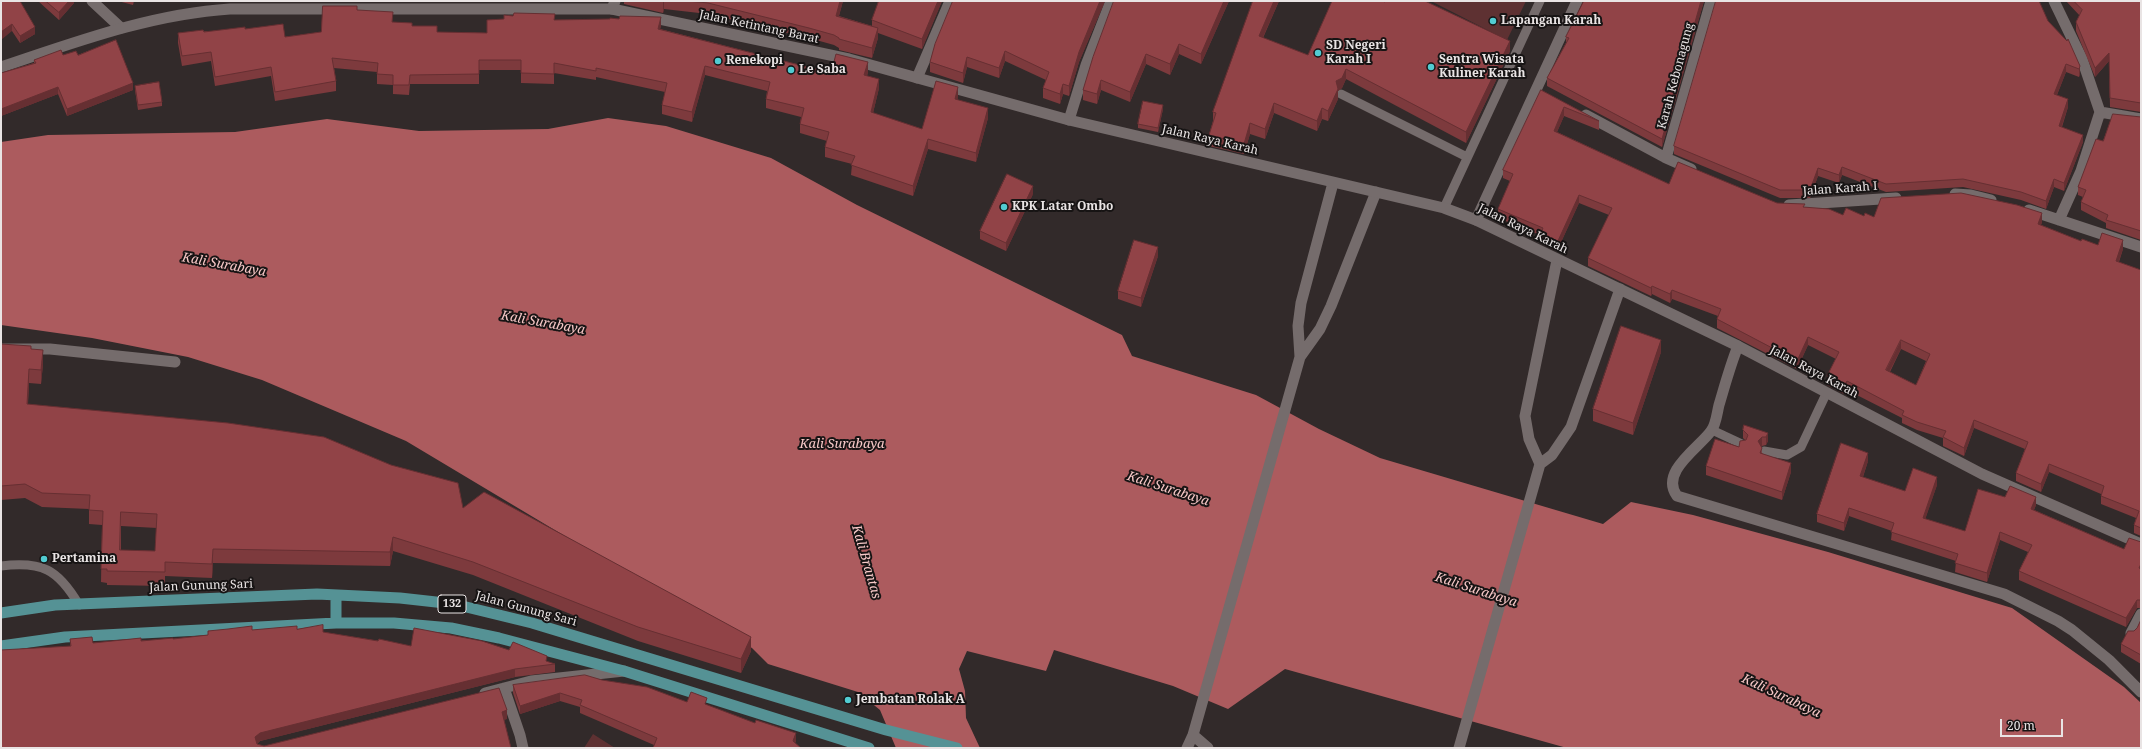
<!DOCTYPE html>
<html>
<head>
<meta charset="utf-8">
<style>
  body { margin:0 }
  #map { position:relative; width:2142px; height:749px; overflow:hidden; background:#322a2a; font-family:"Noto Serif",serif }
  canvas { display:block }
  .frame { position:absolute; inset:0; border:2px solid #e9e4e4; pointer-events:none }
  .scale { position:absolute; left:2000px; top:719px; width:63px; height:18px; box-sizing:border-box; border:2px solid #e9e4e4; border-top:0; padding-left:5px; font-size:12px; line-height:14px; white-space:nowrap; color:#e9e4e4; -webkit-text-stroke:3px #171414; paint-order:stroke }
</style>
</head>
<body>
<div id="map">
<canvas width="2142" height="749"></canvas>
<div class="frame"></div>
<div class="scale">20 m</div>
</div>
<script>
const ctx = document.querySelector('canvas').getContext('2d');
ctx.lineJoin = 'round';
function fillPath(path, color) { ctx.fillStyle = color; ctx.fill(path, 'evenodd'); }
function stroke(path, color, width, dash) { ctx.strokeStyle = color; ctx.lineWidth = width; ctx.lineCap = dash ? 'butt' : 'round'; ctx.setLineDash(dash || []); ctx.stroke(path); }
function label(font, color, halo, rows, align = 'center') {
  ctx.font = font + ' "Noto Serif",serif'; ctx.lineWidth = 4; ctx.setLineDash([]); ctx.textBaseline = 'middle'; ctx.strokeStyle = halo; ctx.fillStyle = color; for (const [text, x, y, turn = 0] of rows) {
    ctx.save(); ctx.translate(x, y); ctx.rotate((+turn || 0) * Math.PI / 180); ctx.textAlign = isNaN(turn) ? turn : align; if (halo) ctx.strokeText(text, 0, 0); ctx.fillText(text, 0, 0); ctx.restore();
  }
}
fillPath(new Path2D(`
  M1431,1H1526L1507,40Z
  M593,734L615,748H584Z`), '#5e3132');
fillPath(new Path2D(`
  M608,118L666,126L771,158L857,205L1122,335L1132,356L1256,395L1319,429L1380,458L1603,524L1631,502L1693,515L1828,552L2012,608L2124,687L2141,703V748H1567L1285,669L1228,709L1173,686L1054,650L1046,671L967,651L959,669L965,691L966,718L980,748H896L880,710L858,692L768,664L752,648L406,441L262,380L188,357L92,338L1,325V142L48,135L235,132L327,119L419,131L548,129Z`), '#ac5b5e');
stroke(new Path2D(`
  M1341,94L1467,157
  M1444,208L1540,1
  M1712,430L1742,444
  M1764,451L1787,455L1801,447L1826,394
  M1,566C42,561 58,569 79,605`), '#756c6c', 9);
stroke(new Path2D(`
  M92,1L121,28
  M2054,1L2082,59L2100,112
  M612,9L615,1
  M917,78L950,1
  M2100,112L2141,119
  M1586,115L1666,158L1691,169
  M1069,120L1086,65L1111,1
  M1666,158L1711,1
  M1955,194L1971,195L1991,200
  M1789,205L1896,198
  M2029,210L2141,247
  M2059,220L2081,171L2100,112
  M1738,346C1730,366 1725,385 1719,405C1717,413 1716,425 1711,431C1700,447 1659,472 1677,496L2004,594L2058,621L2072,630L2109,660L2141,692
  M1,349H50L175,362
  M2131,633L2141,614
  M504,688L520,735L523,748
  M485,693L531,681L624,671`), '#756c6c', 11);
stroke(new Path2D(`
  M1476,220L1577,1
  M1300,357L1320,329L1331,306L1376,192
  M1540,464L1529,439L1525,416L1557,260
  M1193,735L1208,748
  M1187,748L1193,735L1300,357L1298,326L1301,303L1333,183
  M1459,748L1540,464L1552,455L1571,427L1620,289`), '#756c6c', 11);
stroke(new Path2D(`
  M1,67C76,42 151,14 230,9H612L849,59L1069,120L1444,208L1476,220L1738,346L1982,474L2141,544`), '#756c6c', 11);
stroke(new Path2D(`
  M336,595V623
  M1,613L55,605L317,594L400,598L454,604L532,623L886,730L957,748
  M1,646L65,637L336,623H394L451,628L499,638L624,671L869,748`), '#559295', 11);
fillPath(new Path2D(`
  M1,1L35,34L20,43L12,31Z
  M38,1H74V3L59,20Z
  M118,1H134L133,5Z
  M324,1H360V2H324Z
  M624,1H843L839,16L872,26V20L878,2L875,1H942L922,49L878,33V38L872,58L839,50V48L834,45L809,38L708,14L664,9L663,13L624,4Z
  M953,1H1105L1079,62L1069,96L1063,94L1060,104L1043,98V88L1046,80L1005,61L999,78L967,67L963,83L930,72V62Z
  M1229,1L1201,64L1179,54L1170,75L1146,64L1130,102L1101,90L1097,104L1083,100V90Z
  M1253,1H1279L1263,38L1308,55L1510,51L1466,143L1346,79L1342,88L1338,91V99L1328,121L1322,119L1317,131L1274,113L1265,139L1250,134L1244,154L1209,146V135L1213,121V112Z
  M1584,1H1704L1662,147L1547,86V78L1566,43V37Z
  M2066,1H2141V112L2110,107L2109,61L2095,77L2076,31V22L2080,16Z
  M357,10L393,22L412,26L437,32L487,33V20H555L661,26L660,29L831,73L868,72L867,76L879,88L873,113L922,129L958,97L957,100L988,118L976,162L928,149L913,196L851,175L852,164L825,157V147L827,141L800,133V124L801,117L766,108V99L767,91L705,75L692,122L662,114V105L665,92L596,77V80L554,73V84L521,83V70H479V84H410L409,95L393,94V85L377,84V72L334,68L336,81V91L275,101L271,76L215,86L211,61L182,66L178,43V33L245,29L285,37L321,32Z
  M2048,21L2080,66V74L2079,77L2066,72L2057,95L2068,107L2062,127L2083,142L2064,191L2054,187L2046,209L2021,200L1963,187L1886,192L1842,175L1839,183L1818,176L1810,198H1780L1674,154V146Z
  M63,55H78L133,90L67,116L58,94L1,116V73L34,63V60Z
  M135,86L162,102V106L138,110L135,90Z
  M1541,90L1599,121V130L1564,116L1557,132L1669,184L1777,203L1805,207L1843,215L1874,217L2042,222L2041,225L2081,241L2098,245L2123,249L2119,262L2141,270V536L2134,533V525L2136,518L2101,504V494L2049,472L2041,492L2016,481V473L2025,449L1974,428L1964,456L1943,446V438L1917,430L1902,423V418L1847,390L1844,394L1827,385V376L1836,359L1808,345L1797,369L1717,328V319L1718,316L1672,299L1670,303L1652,294L1651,296L1588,266V258L1609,215L1579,203L1557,251L1540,243V235L1498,218V209L1510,181L1503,178V170ZM1901,349L1926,361L1916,385L1890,372Z
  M1163,109L1158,132L1138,128V124Z
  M2141,117V240L2106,228V223L2081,210V202L2083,197L2078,195V187L2103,141Z
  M1033,194L1006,251L980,239V231Z
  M1158,256L1141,307L1118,299V291Z
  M1,344L31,349L43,364L41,384L29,383L28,404L463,508L751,651L741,673L638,641L473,575L393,551L390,566L213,563L212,578L165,576V586L107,585V583L101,582L102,525L89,524V509L42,507L25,498L1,500ZM121,526L157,528L155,551L121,550Z
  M1661,352L1633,435L1593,421V409Z
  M1743,430L1768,433V441L1766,445L1762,446H1761L1762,453L1791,472L1782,500L1706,475V466L1739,447L1745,440L1743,438Z
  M1868,461L1863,477L1905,491L1937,485L1925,519L1965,531L2005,497L2036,505L2034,510L2124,549L2141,542V608H2137L2126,627L2019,580V571L2028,552L2000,540L1987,582L1955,572L1956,561L1891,540L1892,531L1849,516L1844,531L1817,522V514Z
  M2141,620V664L2121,652V644L2137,628Z
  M297,629L323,632L411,646L509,650L555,664V672L515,677L260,741L257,744L264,746L507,719L504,720L511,748H1L70,646V639L93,643L173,639L252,630Z
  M602,680L687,702L707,705L796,741L795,743L654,745L580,713V707L560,701L520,714L513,693V685Z`), '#7d3a3d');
fillPath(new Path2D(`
  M69,1H74V3L59,20V12Z
  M663,1H664V9L663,13Z
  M840,1H843L836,26V16Z
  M938,1H942L922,49V39Z
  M1100,1H1105L1079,62L1069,96V86L1079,52Z
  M1224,1H1229L1201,64V54Z
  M1274,1H1279L1259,46V36Z
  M1701,1H1704L1662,147V139Z
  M661,17V26L658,38V29Z
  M12,24V31L1,40V32Z
  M35,27V34L20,43V36Z
  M878,28V38L872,58V48Z
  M1510,41V51L1466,143V132Z
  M1179,44V54L1170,75V64Z
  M1005,51V61L999,78V68Z
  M2109,53V61L2095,77V68Z
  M1146,54V64L1130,102V92Z
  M967,57V67L963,83V73Z
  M868,62V72L864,85V75Z
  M2066,64V72L2054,102V94Z
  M705,66V75L692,122V112Z
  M2080,66V74L2079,77V69Z
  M1346,69V79L1342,88L1338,91V99L1328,121V111L1336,81Z
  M879,79V88L871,121V112Z
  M1101,80V90L1097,104V94Z
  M133,83V90L67,116V109Z
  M1063,84V94L1060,104V94Z
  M58,87V94L1,116V109Z
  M958,87V97L955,109V99Z
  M2068,99V107L2059,134V126Z
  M1274,103V113L1265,139V129Z
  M1163,105V109L1158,132V128Z
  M1564,107V116L1554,139V131Z
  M988,108V118L976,162V153Z
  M1322,108V119L1317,131V121Z
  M1250,123V134L1244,154V144Z
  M2083,135V142L2064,191V183Z
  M928,139V149L913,196V186Z
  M1842,167V175L1839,183V175Z
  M1818,168V176L1810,198V190Z
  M2054,179V187L2046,209V201Z
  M1033,186V194L1006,251V243Z
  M1579,195V203L1557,251V243Z
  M2042,213V222L2038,233V224Z
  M2123,240V249L2116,269V261Z
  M1158,247V256L1141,307V298Z
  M1652,286V294L1651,296V288Z
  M1672,290V299L1670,303V294Z
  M1808,337V345L1797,369V361Z
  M1661,340V352L1633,435V423Z
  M1901,340V349L1886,378V370Z
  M43,350V364L41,384V370Z
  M29,369V383L27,418V404Z
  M1847,381V390L1844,394V385Z
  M1974,420V428L1964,456V448Z
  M1768,433V441L1766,445V437Z
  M1762,437V446L1758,450V441Z
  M1868,453V461L1860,485V476Z
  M1791,463V472L1782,500V492Z
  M2049,464V472L2041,492V484Z
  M1937,477V485L1923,526V518Z
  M2036,497V505L2031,517V509Z
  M1849,508V516L1844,531V523Z
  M2000,532V540L1987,582V573Z
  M393,537V551L390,566V552Z
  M213,549V563L212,578V564Z
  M2137,600V608L2126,627V618Z
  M751,637V651L741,673V659Z
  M515,669V677L260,741L255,746V737L260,733Z
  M560,693V701L520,714V706Z
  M507,710V719L502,720V712Z
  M796,733V741L793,748V741Z`), '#662f32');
const building = new Path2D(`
  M1,1H20L35,27L20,36L12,24L1,32Z
  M46,1H69L59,12Z
  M687,1H840L836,16L878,28L872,48L839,39V38L834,35L809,28L708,3Z
  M879,1H938L922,39L872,20Z
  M953,1H1100L1079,52L1069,86L1063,84L1060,94L1043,88L1049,72L1005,51L999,68L967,57L963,73L930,62L935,44Z
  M1114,1H1224L1201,54L1179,44L1170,64L1146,54L1130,92L1101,80L1097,94L1083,90L1093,57Z
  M1253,1H1274L1259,36L1308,55L1332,1H1383L1385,2V1H1425L1510,41L1466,132L1346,69L1342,78L1336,81L1338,89L1328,111L1322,108L1317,121L1274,103L1265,129L1250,123L1244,144L1209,135L1216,113L1213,112Z
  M1584,1H1701L1662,139L1547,78L1569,38L1566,37Z
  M1716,1H2039L2040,3L2048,21L2067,41L2068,39L2080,66L2079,69L2066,64L2054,94L2068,99L2059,126L2083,135L2064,183L2054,179L2046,201L2021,192L1963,179L1886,184L1842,167L1839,175L1818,168L1810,190H1780L1674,146Z
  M2074,1H2141V103L2110,98L2109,53L2095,68L2076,22L2082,10Z
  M323,6H357V10L393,12L392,22L412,23V26H437V32L487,33V20L504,19V15L513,16L514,13L555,14L554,20L610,19V18L619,19L620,16L659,17H661L658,29L831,73L836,54L868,62L864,75L879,79L871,112L922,129L936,81L958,87L955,99L988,108L976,153L928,139L913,186L851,165L855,156L825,147L829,132L800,124L804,108L766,99L770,82L705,66L692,112L662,105L667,83L596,68V71L554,63V74L521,73V60H479V74L410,75L409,85H393V75L377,74L378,63L332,58L336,81L275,92L271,67L215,77L211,52L182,56L178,33L203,30L204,32L245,27V29L283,24L285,37L321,32Z
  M116,40L133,83L67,109L58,87L1,109V73L36,63L34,60L61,50L63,55L76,51L78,55Z
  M159,82L162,102L138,105L135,86Z
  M1541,90L1599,121L1564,107L1554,131L1669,184L1678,162L1777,203L1805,204L1803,207L1829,209L1843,215L1846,208L1864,216L1865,213L1874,217L1881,198L1961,193L2017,205L2042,213L2038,224L2081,241L2082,239L2098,245L2102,233L2123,240L2116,261L2141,270V528L2134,525L2139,511L2101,496L2104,486L2049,464L2041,484L2016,473L2028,442L1974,420L1964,448L1943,437L1946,431L1917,422L1902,415L1904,411L1847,381L1844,385L1827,376L1839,352L1808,337L1797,361L1717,319L1721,309L1672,290L1670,294L1652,286L1651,288L1588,258L1612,208L1579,195L1557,243L1540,235L1543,228L1498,209L1513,174L1503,170ZM1901,340L1930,354L1916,385L1886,370Z
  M1143,101L1163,105L1158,128L1138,124Z
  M2113,114L2141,117V231L2106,220L2108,215L2081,202L2086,190L2078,187L2096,139L2103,141Z
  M1007,174L1033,186L1006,243L980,231Z
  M1134,240L1158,247L1141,298L1118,291Z
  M1621,326L1661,340L1633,423L1593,409Z
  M1,344L31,346V349L43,350L41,370L29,369L27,404L228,423L324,437L391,465L458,483L463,508L484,492L751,637L741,659L638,627L473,562L393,537L390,552L213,549L212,564L165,562V572L107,571V569H101L103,511L89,510L90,495L42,493L25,484L1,486ZM121,512L157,514L155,551L120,550Z
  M1744,425L1768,433L1766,437H1762L1758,441L1762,448L1760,453L1791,463L1782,492L1706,466L1715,439L1739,447L1740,441L1746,440L1748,435L1743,430Z
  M1841,443L1868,453L1860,476L1905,491L1913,468L1937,477L1923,518L1965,531L1978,489L2005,497L2010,486L2036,497L2031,509L2124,549L2129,538L2141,542V564L2139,568L2141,569V600H2137L2126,618L2019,571L2032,545L2000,532L1987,573L1955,563L1958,554L1891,532L1894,523L1849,508L1844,523L1817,514Z
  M2141,620V655L2121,644L2128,631H2134L2137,628Z
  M323,625V632L378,641L379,639L411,646L414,628L482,641L509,650L513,642L547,656L546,661L555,664L515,669L260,733L255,737L257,744L264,746L499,688L507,710L502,712L511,748H1V650L71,646L70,639L92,637L93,643L141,638V641L173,638V639L208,635V631L228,629L252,626V630L297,626V629Z
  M585,675L602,680L647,687L687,702L691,692L707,698L705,704L755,723L756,720L796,733L793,741L801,748H653L657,738L580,705L582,700L560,693L520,706L513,685Z`);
fillPath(building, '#914347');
stroke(building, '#662f32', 1);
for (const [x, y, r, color] of [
  [1493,21,4,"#51ccd2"],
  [1318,53,4,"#51ccd2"],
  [718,61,4,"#51ccd2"],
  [1431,67,4,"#51ccd2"],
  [791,70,4,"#51ccd2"],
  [1004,207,4,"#51ccd2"],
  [44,559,4,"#51ccd2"],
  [848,700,4,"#51ccd2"]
]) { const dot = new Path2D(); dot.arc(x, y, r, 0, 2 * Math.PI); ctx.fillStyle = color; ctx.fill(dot); stroke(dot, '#171414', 1.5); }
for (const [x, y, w] of [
  [452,604,28]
]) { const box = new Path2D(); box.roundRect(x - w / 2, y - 9, w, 18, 3); ctx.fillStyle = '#171414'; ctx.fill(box); stroke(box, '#e9e4e4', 1); }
label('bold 11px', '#e9e4e4', null, [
  ["132",452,604]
]);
label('bold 12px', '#e9e4e4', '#171414', [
  ["Lapangan Karah",1501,21],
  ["SD Negeri",1326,46],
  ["Karah I",1326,60],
  ["Sentra Wisata",1439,60],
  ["Kuliner Karah",1439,74],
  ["Renekopi",726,61],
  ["Le Saba",799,70],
  ["KPK Latar Ombo",1012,207],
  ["Pertamina",52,559],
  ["Jembatan Rolak A",856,700]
], 'left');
label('12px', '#e9e4e4', '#171414', [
  ["Jalan Ketintang Barat",759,27,12],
  ["Karah Kebonagung",1676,76,-75],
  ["Jalan Raya Karah",1210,140,13],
  ["Jalan Karah I",1840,189,-4],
  ["Jalan Raya Karah",1523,229,26],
  ["Jalan Raya Karah",1814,372,28],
  ["Jalan Gunung Sari",201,586,-2],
  ["Jalan Gunung Sari",526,609,15]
]);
label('italic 13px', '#f7c8c7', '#171414', [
  ["Kali Surabaya",224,265,10],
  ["Kali Surabaya",543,323,10],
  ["Kali Surabaya",842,444],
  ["Kali Surabaya",1168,489,18],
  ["Kali Brantas",866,562,74],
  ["Kali Surabaya",1476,590,18],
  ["Kali Surabaya",1781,696,25]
]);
</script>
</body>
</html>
